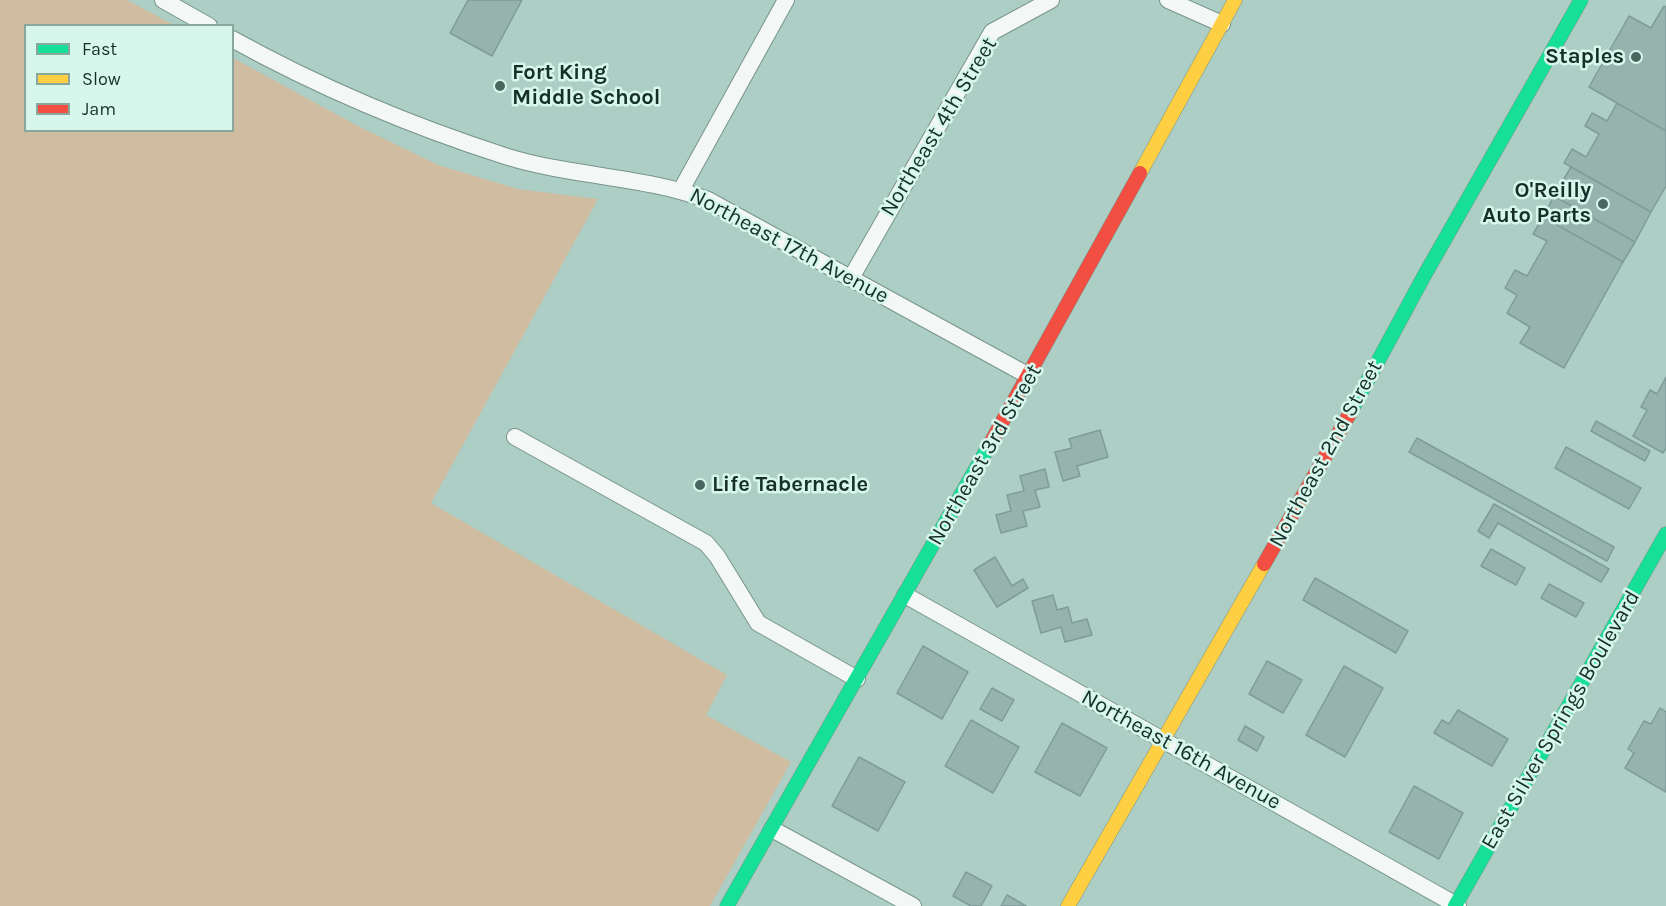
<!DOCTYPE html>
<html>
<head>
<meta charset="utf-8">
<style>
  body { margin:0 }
  #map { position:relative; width:1666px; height:906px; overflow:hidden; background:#accec4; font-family:Karla,sans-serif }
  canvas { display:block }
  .legend { position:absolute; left:24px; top:24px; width:210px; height:108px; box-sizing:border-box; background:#d7f6ec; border:2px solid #8aa79e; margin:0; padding:8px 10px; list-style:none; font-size:18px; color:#163029 }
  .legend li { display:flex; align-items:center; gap:12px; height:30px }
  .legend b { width:30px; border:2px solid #8aa79e }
</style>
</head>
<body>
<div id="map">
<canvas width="1666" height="906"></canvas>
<ul class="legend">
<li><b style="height:8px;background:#16e098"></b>Fast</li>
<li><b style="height:8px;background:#ffcf43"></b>Slow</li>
<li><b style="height:8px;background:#f24e42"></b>Jam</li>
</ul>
</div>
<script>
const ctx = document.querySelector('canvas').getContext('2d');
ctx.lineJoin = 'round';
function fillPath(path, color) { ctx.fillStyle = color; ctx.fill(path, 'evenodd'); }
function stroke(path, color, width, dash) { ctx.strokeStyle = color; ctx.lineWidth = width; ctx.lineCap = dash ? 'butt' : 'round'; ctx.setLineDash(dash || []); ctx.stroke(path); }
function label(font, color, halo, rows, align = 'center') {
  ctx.font = font + ' Karla,sans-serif'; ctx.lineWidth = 5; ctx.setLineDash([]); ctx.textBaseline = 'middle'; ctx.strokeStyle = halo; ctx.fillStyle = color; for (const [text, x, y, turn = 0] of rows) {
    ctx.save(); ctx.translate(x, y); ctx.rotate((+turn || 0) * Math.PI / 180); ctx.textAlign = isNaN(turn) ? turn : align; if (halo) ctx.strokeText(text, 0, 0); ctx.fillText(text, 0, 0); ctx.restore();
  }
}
fillPath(new Path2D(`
  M0,0H127L174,25L26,26V130H232L233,58L358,126L438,165L518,189L598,199L431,503L727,675L706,715L791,762L710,906H0Z`), '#cfbca1');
const building = new Path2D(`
  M468,0H522L492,56L450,33Z
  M1664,6L1666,7V131L1589,87L1629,16L1651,28Z
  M1617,103L1666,131V186L1651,212L1564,163L1572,149L1586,157L1599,134L1585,126L1592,113L1607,121Z
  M1571,167L1651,212L1635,242L1554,196Z
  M1554,196L1635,242L1623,262L1543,217Z
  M1543,217L1623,262L1564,368L1520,343L1530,327L1507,313L1517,295L1505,288L1515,270L1527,276L1547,241L1533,234Z
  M1666,377V448L1663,453L1633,436L1647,410L1641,407L1650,390L1657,394Z
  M1596,421L1650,451L1645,461L1591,431Z
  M1100,430L1108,457L1077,466L1080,476L1063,481L1055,452L1072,448L1069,439Z
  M1417,438L1614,547L1607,561L1409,452Z
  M1566,447L1641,488L1629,509L1555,468Z
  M1045,469L1049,487L1035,490L1040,507L1023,511L1027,526L1001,533L996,515L1011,511L1007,495L1024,491L1020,476Z
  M1494,504L1609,569L1601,582L1498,523L1489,538L1478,531Z
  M1491,549L1525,568L1516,585L1481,566Z
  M995,557L1012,586L1023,579L1028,588L997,607L974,570Z
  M1315,578L1408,631L1396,653L1303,600Z
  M1549,584L1584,603L1576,617L1541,598Z
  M1053,595L1057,610L1068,607L1072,623L1087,619L1092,635L1065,642L1061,627L1041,633L1032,601Z
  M923,646L968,672L942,719L897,693Z
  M1267,661L1302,680L1283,713L1249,694Z
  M1344,666L1383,688L1345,757L1306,735Z
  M992,688L1014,700L1002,721L980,709Z
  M1660,708L1666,712V792L1625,768L1634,753L1628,749L1644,721L1651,724Z
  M1458,710L1508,739L1492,766L1434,733L1442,720L1449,724Z
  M971,720L1019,747L993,793L945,766Z
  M1062,723L1107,748L1080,796L1035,772Z
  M1245,726L1264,737L1257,751L1238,740Z
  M859,757L905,782L878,831L832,806Z
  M1414,786L1463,813L1439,859L1389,832Z
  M966,872L992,886L981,906H971L953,896Z
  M1007,895L1026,906H1001Z`);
fillPath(building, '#96b3ae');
stroke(building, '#809c98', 1.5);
const street = new Path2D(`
  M163,0L209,26
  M1168,0L1222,24
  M232,39C319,87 414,127 508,157C574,177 644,176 708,200L1029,376
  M681,190L786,0
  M851,278L992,32L1051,0
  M515,437L706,543L717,556L758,623L857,679
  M905,595L1458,906
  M772,829L913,906`);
const fast = new Path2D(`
  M1350,413L1424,276L1581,0
  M727,906L990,444
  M1455,906L1666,534`);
const slow = new Path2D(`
  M1140,173L1235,0
  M1068,906L1264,564`);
const jam = new Path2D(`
  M990,444L1140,173
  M1264,564L1350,413`);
stroke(street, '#78948c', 18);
stroke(fast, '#78948c', 15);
stroke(slow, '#78948c', 15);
stroke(jam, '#78948c', 15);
stroke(street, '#f3f8f6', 16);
stroke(fast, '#16e098', 14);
stroke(slow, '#ffcf43', 14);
stroke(jam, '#f24e42', 14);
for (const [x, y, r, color] of [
  [1636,57,6,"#4a675f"],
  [500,86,6,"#4a675f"],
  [1603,204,6,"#4a675f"],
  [700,485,6,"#4a675f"]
]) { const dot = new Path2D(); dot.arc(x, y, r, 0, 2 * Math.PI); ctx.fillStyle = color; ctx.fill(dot); stroke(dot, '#d7f6ec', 2); }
label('bold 22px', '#163029', '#d7f6ec', [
  ["Staples",1624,57],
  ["Fort King",512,73,"left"],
  ["Middle School",512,98,"left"],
  ["O'Reilly",1591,191],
  ["Auto Parts",1591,216],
  ["Life Tabernacle",712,485,"left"]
], 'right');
label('22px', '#163029', '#d7f6ec', [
  ["Northeast 4th Street",939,127,-59],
  ["Northeast 17th Avenue",789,246,28],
  ["Northeast 2nd Street",1326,454,-61],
  ["Northeast 3rd Street",985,455,-60],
  ["East Silver Springs Boulevard",1561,720,-60],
  ["Northeast 16th Avenue",1181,750,29]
]);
</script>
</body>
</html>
